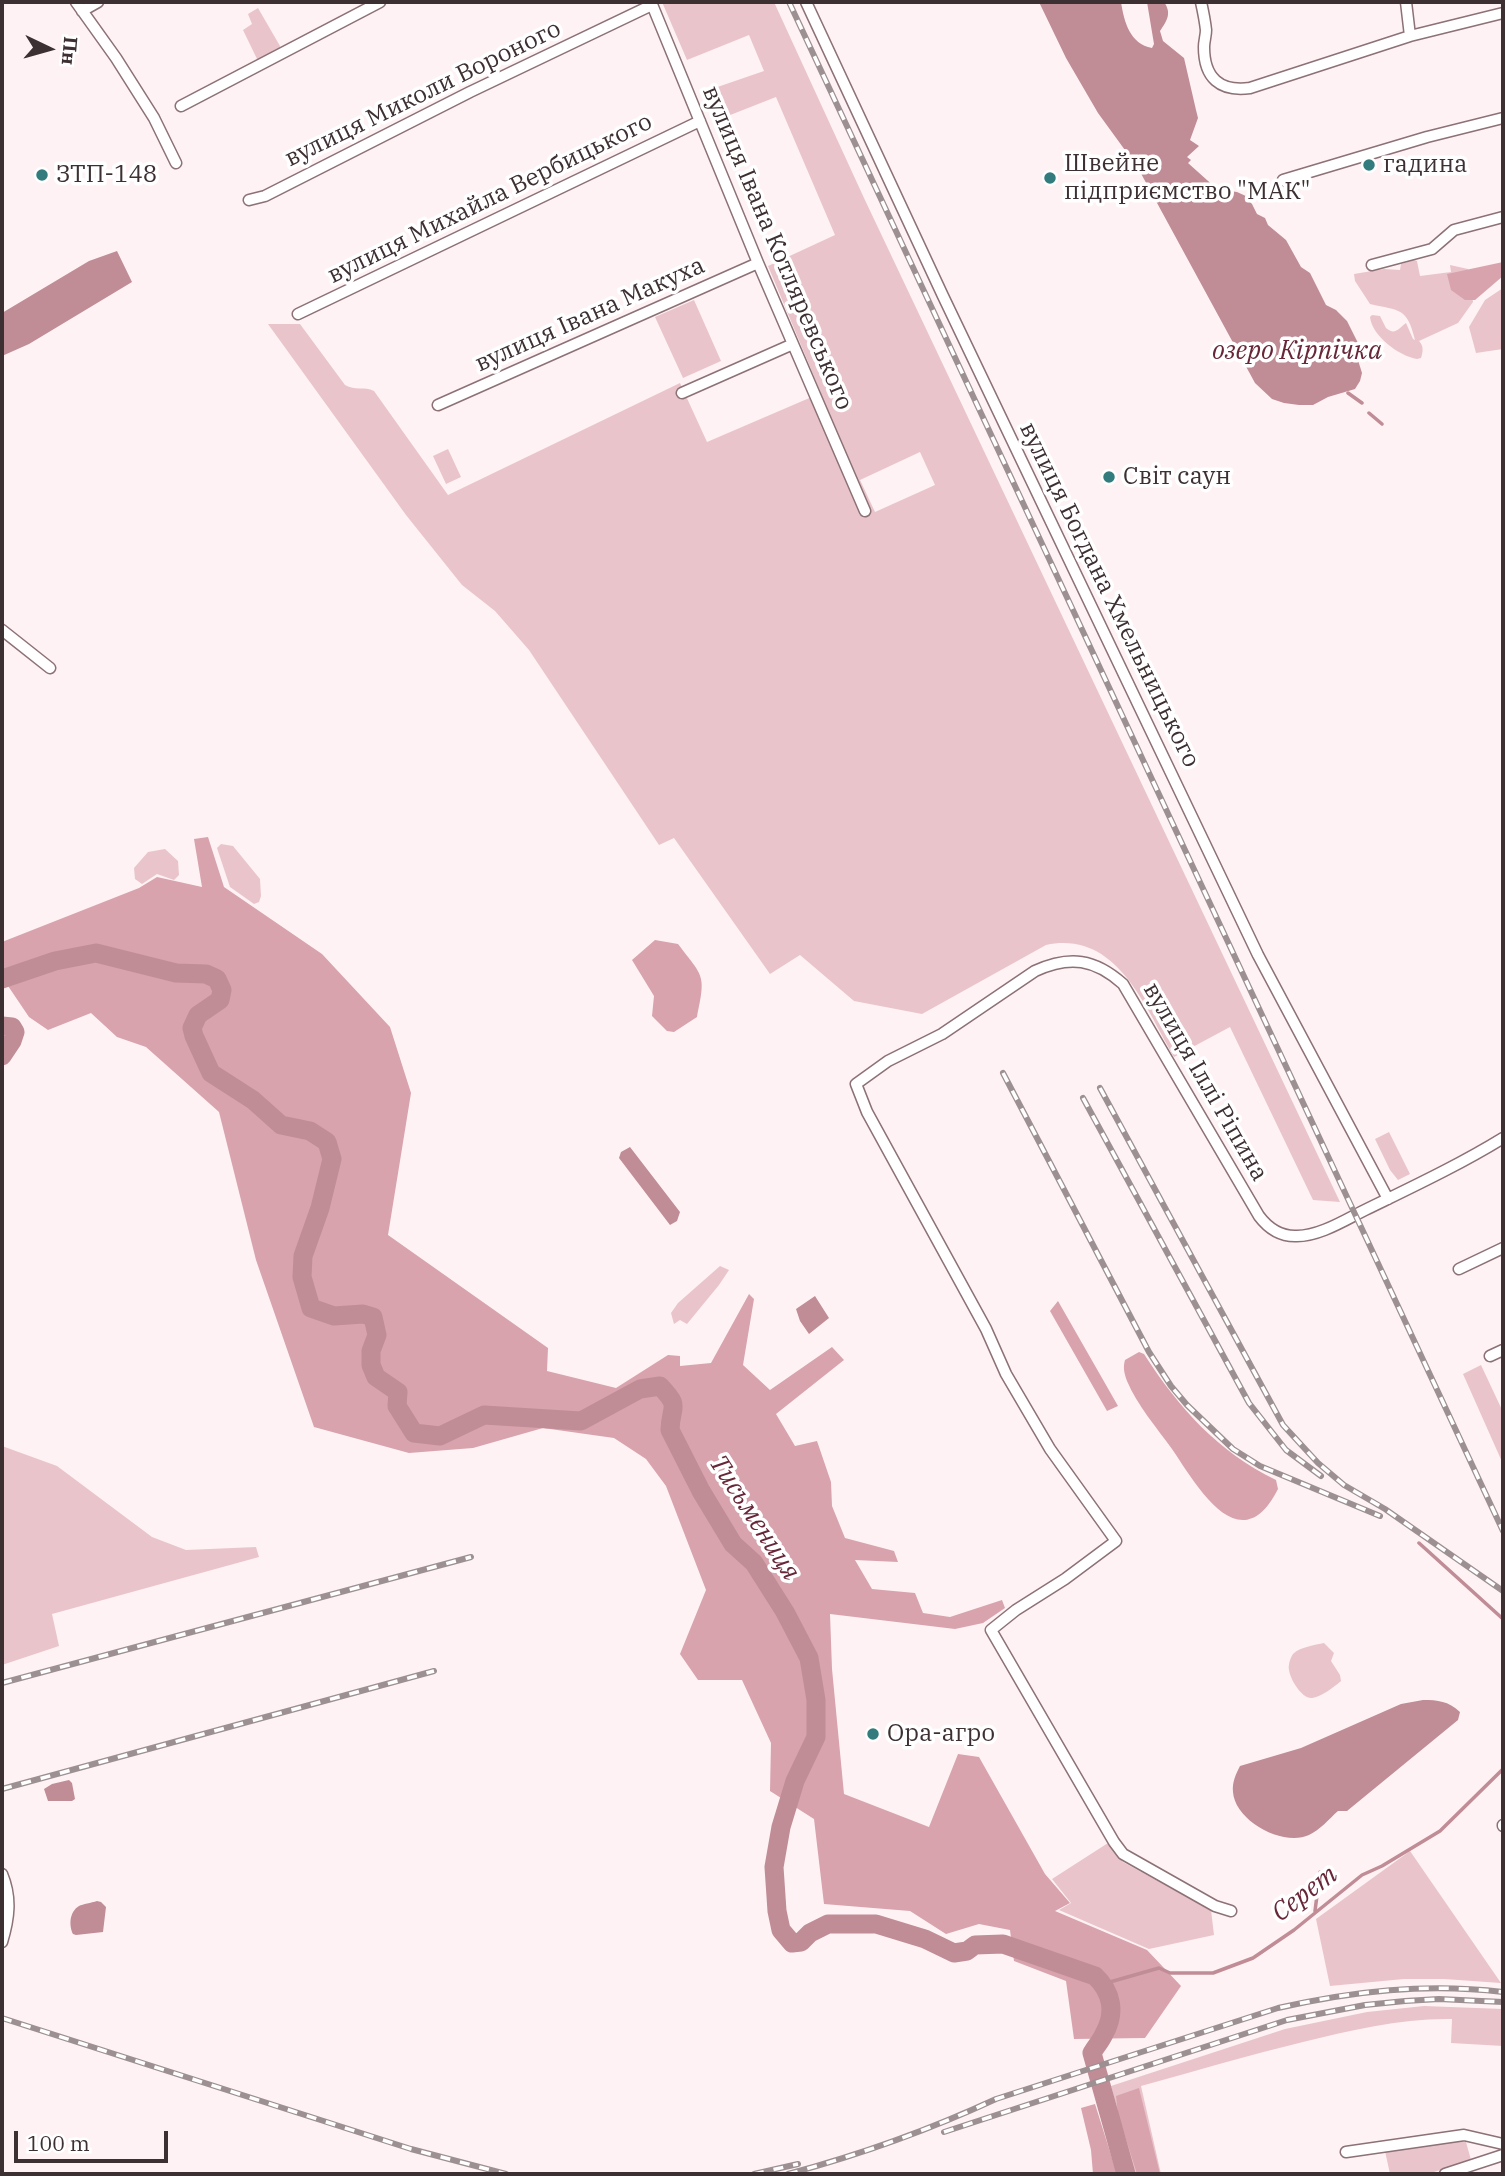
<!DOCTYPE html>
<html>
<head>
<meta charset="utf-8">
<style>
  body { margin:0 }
  #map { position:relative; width:1505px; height:2176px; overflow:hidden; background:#fef2f4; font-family:"IBM Plex Serif",serif }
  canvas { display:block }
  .frame { position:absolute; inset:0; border:4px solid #3c3032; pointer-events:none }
  .north { position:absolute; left:14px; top:14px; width:70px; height:70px; -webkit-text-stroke:5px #fff; paint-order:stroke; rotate:95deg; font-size:19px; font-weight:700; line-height:28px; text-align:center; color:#3c3032 }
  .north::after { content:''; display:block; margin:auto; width:24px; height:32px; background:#3c3032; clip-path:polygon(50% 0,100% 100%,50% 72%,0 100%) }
  .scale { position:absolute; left:14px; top:2131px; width:154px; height:32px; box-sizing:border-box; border:4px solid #3c3032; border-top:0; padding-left:9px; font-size:21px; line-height:24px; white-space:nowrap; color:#3c3032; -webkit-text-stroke:5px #fff; paint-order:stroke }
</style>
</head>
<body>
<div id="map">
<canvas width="1505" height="2176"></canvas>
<div class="frame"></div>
<div class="north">Пн</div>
<div class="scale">100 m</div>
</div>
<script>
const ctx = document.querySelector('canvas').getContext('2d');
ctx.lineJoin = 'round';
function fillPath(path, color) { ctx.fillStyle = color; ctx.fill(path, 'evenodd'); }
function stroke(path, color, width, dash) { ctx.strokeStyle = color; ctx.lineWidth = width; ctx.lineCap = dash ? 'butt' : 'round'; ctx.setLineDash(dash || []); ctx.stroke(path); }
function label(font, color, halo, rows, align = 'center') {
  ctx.font = font + ' "IBM Plex Serif",serif'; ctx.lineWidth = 7; ctx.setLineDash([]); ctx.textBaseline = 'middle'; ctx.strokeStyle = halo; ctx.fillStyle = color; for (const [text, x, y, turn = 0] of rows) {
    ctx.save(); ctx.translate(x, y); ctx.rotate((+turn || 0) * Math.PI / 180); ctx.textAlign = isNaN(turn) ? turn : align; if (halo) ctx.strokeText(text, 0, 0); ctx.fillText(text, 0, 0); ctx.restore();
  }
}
fillPath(new Path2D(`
  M662,2H774L864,198L1340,1202L1313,1200L1230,1027L1174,1057C1145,1007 1117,930 1046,945L922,1014L854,1001L800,955L770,974L674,838L659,845L529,650L495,611L462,585L406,515L268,324H300L345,385C355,391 364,386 374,391L448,495L680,383L707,442L821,393L768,266L835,235L776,97L715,121L703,92L764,71L749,35L687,60ZM920,452L935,485L875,512L860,480Z
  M258,8L280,46L279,50L258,61L243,30L252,24L248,14Z
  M1414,260L1417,261L1420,276L1451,272L1450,265L1468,269L1473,302L1458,323L1419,341C1424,346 1423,352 1421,358L1417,359C1399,356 1372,336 1370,317L1372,315L1380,316L1386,328C1395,336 1399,328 1406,323L1413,339L1415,340C1407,307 1400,311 1370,304L1355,281L1354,274L1384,269L1400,270L1401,264Z
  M1503,288V349L1476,353L1469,327L1485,300Z
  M694,300L721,361L683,378L655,317Z
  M448,449L461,477L446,484L433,456Z
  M221,844L233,846L260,879L261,896L259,902L254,904L230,887L217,848Z
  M165,849L178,861L179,875L174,880L157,874L142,884L135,879L134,868L148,852Z
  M1389,1132L1410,1174L1398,1180L1390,1170L1375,1139Z
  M720,1266L729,1270L719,1285L687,1324L680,1320L674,1324L671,1313L678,1303Z
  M1481,1365L1503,1412V1464L1463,1374Z
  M2,1446L57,1466L152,1537L186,1550L256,1547L259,1557L52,1614L59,1646L2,1665Z
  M1324,1643L1334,1653L1331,1661L1340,1675L1341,1681C1334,1687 1321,1697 1312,1698C1302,1699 1290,1679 1289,1670C1288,1666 1290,1658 1293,1654C1300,1647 1315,1645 1324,1643Z
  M1108,1843L1123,1862L1211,1910L1214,1935L1149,1949L1059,1910L1071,1903L1052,1879Z
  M1410,1851L1501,1983L1444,1979H1404L1330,1986L1316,1919Z
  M1424,2006L1503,2009V2046L1451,2043L1452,2019C1402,2018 1352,2030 1303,2042C1249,2055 1195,2071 1141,2086L1161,2174H1135L1111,2086L1285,2029L1367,2012Z
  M1458,2141L1466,2142L1471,2160L1428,2174H1390L1385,2151Z`), '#eac4cb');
fillPath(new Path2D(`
  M1503,262V276L1475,300H1465L1451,290L1447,274Z
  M208,837L224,887L322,954L390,1027L411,1093L388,1235L548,1348L547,1371L616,1388L668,1355L680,1356V1366L711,1363L749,1294L754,1299L743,1365L770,1390L832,1347L844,1360L776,1414L795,1446L817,1441L831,1482L832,1506L845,1538L894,1551L898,1562L855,1560L872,1589L915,1593L923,1613L950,1617L1002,1600L1005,1608L983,1623L955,1629L830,1614L832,1669L844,1794L929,1827L958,1754L979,1757L1045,1874L1070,1903L1055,1911L1147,1950L1181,1986L1145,2038L1074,2039L1066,1981L1014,1961L1010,1930L979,1924L946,1934L910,1911L824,1904L814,1819L770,1791L771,1743L742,1680H698L680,1654L706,1590L666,1486L646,1459L614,1438L543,1428L473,1448L409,1453L314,1427L256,1260L219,1112L146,1047L117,1037L91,1013L48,1030L29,1017L2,977V942L139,888L157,877L202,887L194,839Z
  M655,940L678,944C704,978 706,974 697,1017L674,1032L667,1031L652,1016L654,996L632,960Z
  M1058,1301L1118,1406L1107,1411L1050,1311Z
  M1139,1352L1144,1354C1178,1407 1218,1452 1276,1480L1278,1489C1240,1564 1196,1484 1172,1449C1157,1428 1137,1405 1127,1381C1124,1373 1123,1367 1125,1360Z
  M1139,2088L1160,2174H1137L1118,2114L1116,2096Z
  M1095,2104L1117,2174H1093L1091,2150L1081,2108Z`), '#d8a3ad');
fillPath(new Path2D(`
  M1039,2H1121C1124,22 1130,44 1152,48L1154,44L1147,2H1164C1172,13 1167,21 1160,31L1163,41L1184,58L1196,110L1198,118L1190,140L1199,146L1187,157L1191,160L1188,163L1217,189L1237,192L1248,197V200L1252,204L1257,214L1265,218L1268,225L1286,240L1301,267L1310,273L1326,305L1336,310L1347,321L1358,343L1357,357L1362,373L1360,381L1355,389L1328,397L1313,405H1299L1284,403L1272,399L1255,383L1138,168L1098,113L1066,58Z
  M117,251L132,282L29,344L2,356V313L89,261Z
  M630,1147L680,1212L677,1221L670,1225L619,1158L621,1152Z
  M815,1296L829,1318L809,1334L800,1321L796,1309Z
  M1423,1700C1438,1700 1448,1701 1460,1712L1458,1720L1347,1811H1338C1329,1819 1320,1830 1309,1835C1283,1847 1235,1821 1233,1792C1232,1782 1236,1774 1240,1766L1301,1748L1401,1704Z
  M69,1780L72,1783L75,1799L72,1801H48L44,1789L52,1784Z
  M97,1901L101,1902L106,1907L103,1932L76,1935L73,1934C69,1926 69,1912 79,1906C83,1904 91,1903 97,1901Z`), '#c08c96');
stroke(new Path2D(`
  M1348,393L1362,403
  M1369,413L1382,424
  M1419,1543L1503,1619
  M1315,1911L1320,1872
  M1103,1984L1159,1968L1170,1973H1213L1253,1958L1294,1930L1362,1875L1382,1866L1440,1831L1503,1769`), '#c08c96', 3.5);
stroke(new Path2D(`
  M2,979L55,961L96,953L176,973L206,974L217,979L222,990L220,1000L198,1015L192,1028L194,1036L211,1073L253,1100L281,1125L310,1131L327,1142L332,1159L320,1208L303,1256L302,1277L311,1308L334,1316L363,1314L373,1317L377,1335L371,1351V1365L376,1377L398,1392L397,1406L414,1433L440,1436L484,1415L581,1421L640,1389L660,1386C681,1408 671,1404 670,1430L701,1491L733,1544L754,1563L785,1612L809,1658L816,1700V1737L795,1781L781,1827L774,1867L777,1911L781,1930L792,1943L801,1942L810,1933L828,1924H876L925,1939L954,1953L967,1951L975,1945L1003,1944L1095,1976C1112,1992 1116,2013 1104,2034C1101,2041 1096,2046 1092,2053L1126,2174
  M2,1026L12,1027L15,1032L12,1041L2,1056`), '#c08c96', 19);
const minor = new Path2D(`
  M76,2L116,58L154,118L176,163
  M651,2L758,263L865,511
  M806,2L943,296L1258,955L1388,1199
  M1201,2C1203,11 1205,21 1206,30C1206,36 1204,41 1204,47C1204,78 1220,92 1250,88L1410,36L1503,13
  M1406,2L1410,36
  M82,11L98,2
  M181,106L380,2
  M1283,180L1427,137L1503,118
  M249,200L265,196L470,92L652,5
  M1372,265L1432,249L1454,230L1503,217
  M298,314L700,121
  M682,393L793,344
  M438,405L758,263
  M2,630L50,668
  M1459,1269L1503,1248
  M1490,1356L1503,1350
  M1503,1825V1826
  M2,1874C12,1898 9,1919 2,1942
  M1231,1911L1215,1906L1123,1854L1114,1842L991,1630L1016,1610L1065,1579L1116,1541L1050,1449L1006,1374L986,1329L867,1112L856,1084L888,1061L942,1034L1035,971C1070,955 1095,959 1123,984L1259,1216C1268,1228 1279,1236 1295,1236C1318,1237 1345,1220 1365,1210C1412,1187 1459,1165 1503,1138
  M1346,2152L1464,2135L1503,2144
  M1445,2174L1503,2155`);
stroke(minor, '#8c7176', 13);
stroke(minor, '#fff', 10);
const rail = new Path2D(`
  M789,2L1503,1531
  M1003,1073L1149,1352L1171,1386L1187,1405L1233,1449L1260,1466L1380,1516
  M1100,1088L1283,1425L1318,1463L1344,1485L1385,1509L1503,1591
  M1083,1098L1249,1403L1286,1450L1321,1476
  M2,1683L471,1557
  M2,1789L434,1671
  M2,2018L411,2149L506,2174
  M944,2132L1287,2020L1365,2005L1405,2001L1439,1999L1503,2002
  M754,2174L798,2164
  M788,2174C859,2155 929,2130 996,2099L1278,2008C1354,1991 1425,1983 1503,1992`);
stroke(rail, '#9c9092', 6);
stroke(rail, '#fff', 3.5, [10]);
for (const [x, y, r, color] of [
  [1369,165,7,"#337c7d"],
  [42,175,7,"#337c7d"],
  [1050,178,7,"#337c7d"],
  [1109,477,7,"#337c7d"],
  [873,1734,7,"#337c7d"]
]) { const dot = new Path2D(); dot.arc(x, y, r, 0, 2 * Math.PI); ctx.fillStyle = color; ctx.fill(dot); stroke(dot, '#fff', 2.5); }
label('24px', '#3c3032', '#fff', [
  ["вулиця Миколи Вороного",423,94,-26],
  ["вулиця Михайла Вербицького",490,199,-26],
  ["вулиця Івана Котляревського",777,248,67],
  ["вулиця Івана Макуха",590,315,-24],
  ["вулиця Богдана Хмельницького",1109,595,64],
  ["вулиця Іллі Ріпина",1205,1082,60]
]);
label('24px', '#3c3032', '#fff', [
  ["Швейне",1064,164],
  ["підприємство \"МАК\"",1064,192],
  ["гадина",1383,165],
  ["ЗТП-148",56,175],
  ["Світ саун",1123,477],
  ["Ора-агро",887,1734]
], 'left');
label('italic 26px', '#672738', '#fff', [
  ["озеро Кірпічка",1297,351],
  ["Тисьмениця",754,1518,57],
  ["Серет",1305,1894,-37]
]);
</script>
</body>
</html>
